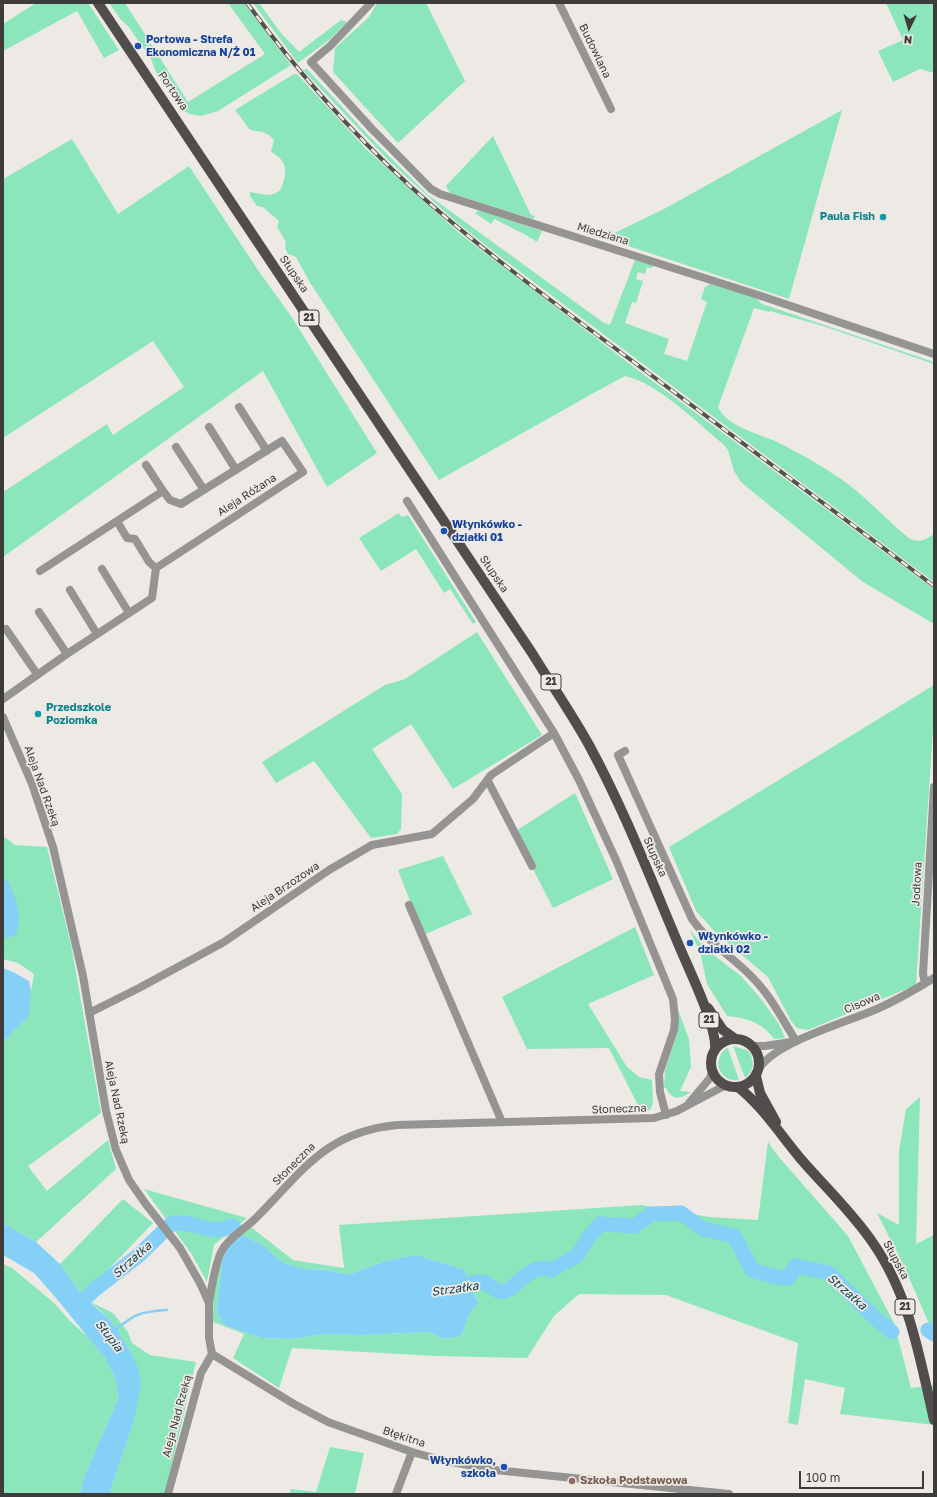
<!DOCTYPE html>
<html>
<head>
<meta charset="utf-8">
<style>
  body { margin:0 }
  #map { position:relative; width:937px; height:1497px; overflow:hidden; background:#edeae5; font-family:"Golos Text",sans-serif }
  canvas { display:block }
  .frame { position:absolute; inset:0; border:4px solid #3d3c3a; pointer-events:none }
  .north { position:absolute; left:889px; top:8px; width:40px; height:40px; -webkit-text-stroke:3px #edeae5; paint-order:stroke; rotate:185deg; font-size:11px; font-weight:700; line-height:16px; text-align:center; color:#3d3c3a }
  .north::after { content:''; display:block; margin:auto; width:14px; height:18px; background:#3d3c3a; clip-path:polygon(50% 0,100% 100%,50% 72%,0 100%) }
  .scale { position:absolute; left:799px; top:1471px; width:125px; height:18px; box-sizing:border-box; border:2px solid #3d3c3a; border-top:0; padding-left:5px; font-size:12px; line-height:14px; white-space:nowrap; color:#3d3c3a; -webkit-text-stroke:3px #edeae5; paint-order:stroke }
</style>
</head>
<body>
<div id="map">
<canvas width="937" height="1497"></canvas>
<div class="frame"></div>
<div class="north">N</div>
<div class="scale">100 m</div>
</div>
<script>
const ctx = document.querySelector('canvas').getContext('2d');
ctx.lineJoin = 'round';
function fillPath(path, color) { ctx.fillStyle = color; ctx.fill(path, 'evenodd'); }
function stroke(path, color, width, dash) { ctx.strokeStyle = color; ctx.lineWidth = width; ctx.lineCap = dash ? 'butt' : 'round'; ctx.setLineDash(dash || []); ctx.stroke(path); }
function label(font, color, halo, rows, align = 'center') {
  ctx.font = font + ' "Golos Text",sans-serif'; ctx.lineWidth = 3.5; ctx.setLineDash([]); ctx.textBaseline = 'middle'; ctx.strokeStyle = halo; ctx.fillStyle = color; for (const [text, x, y, turn = 0] of rows) {
    ctx.save(); ctx.translate(x, y); ctx.rotate((+turn || 0) * Math.PI / 180); ctx.textAlign = isNaN(turn) ? turn : align; if (halo) ctx.strokeText(text, 0, 0); ctx.fillText(text, 0, 0); ctx.restore();
  }
}
fillPath(new Path2D(`
  M36,3H88L119,50L104,58L77,11L3,51V24Z
  M109,3H125L188,102L265,54L228,3H244L291,65L218,111L201,116L190,114L185,112L178,104L156,72L151,59L128,26L121,20Z
  M253,3H259L280,32L299,52L341,20L347,22L329,40L298,63Z
  M377,3H426L465,81L398,143L333,72L335,48L369,17Z
  M886,3H934V73L920,69L893,82L878,51L903,40Z
  M307,69L368,135L428,195L604,323L610,325L635,260L654,266L651,268L647,267L645,274L638,272L636,279L643,281L636,303L632,302L625,323L669,339L664,354L687,361L707,302L701,299L705,287L710,284L756,298L762,304L777,309L934,362V364L823,326L770,311L769,312L754,308L718,407C727,427 758,433 777,442C801,454 826,468 848,484C870,501 889,522 910,539C920,543 925,540 934,534V582L503,259L454,220L388,160L303,70Z
  M294,74H297L366,149L459,233L635,368L934,589V624L863,582L741,482L734,471L728,450L723,444C697,423 658,383 625,376L599,390L439,480L309,281L296,257L288,254L285,248L286,242L277,227L279,221L263,207L257,206L250,196V192C258,193 269,197 276,193C280,191 282,187 283,183C288,169 285,159 271,152L274,140L269,135L263,132L250,130L235,110Z
  M842,110L789,299L604,238L664,209Z
  M493,136L531,215L535,216L533,219L450,193L446,186Z
  M72,139L118,214L189,166L260,273L291,316L377,453L327,487L263,371L3,557V492L107,424L113,435L184,387L153,341L3,438V179Z
  M479,210L542,231L537,242C523,232 510,228 495,219L491,224L475,213Z
  M399,513L402,517L408,515L476,622L473,624L450,589L444,593L416,549L381,571L359,538Z
  M477,632L542,735L453,789L411,724L372,749L402,794L401,829L397,834L371,838L314,761L276,783L262,762L385,685L405,679Z
  M934,685V714L916,985L808,1030L797,1028L791,1021L768,977L716,933L696,911L669,847Z
  M575,793L613,879L553,908L514,832Z
  M3,836L15,845L47,847L71,945L101,1113L28,1166L47,1191L108,1140L116,1169L36,1242L3,1223V1042L29,1016V1003L34,974L18,963L3,959Z
  M443,856L472,914L423,935L398,870Z
  M635,927L654,975L588,1004L627,1067L639,1077L652,1080L653,1103L650,1110L642,1113L609,1048L527,1049L502,997Z
  M689,929L707,950L741,976L761,999L779,1024L785,1038L774,1039C762,1022 746,1018 727,1016L707,984L700,952Z
  M678,1010L689,1039L691,1067L680,1091L691,1092C681,1099 672,1101 666,1088H664L665,1070L678,1031Z
  M733,1046L747,1050C755,1058 755,1071 745,1078Z
  M727,1048H728L739,1080C719,1083 711,1059 727,1048Z
  M920,1097L916,1244L934,1235V1335L903,1264L877,1213L899,1225V1151L906,1109Z
  M768,1142L778,1156L848,1236L894,1323L911,1388L934,1385V1425L840,1414L845,1388L805,1379L798,1425L788,1423L798,1343L666,1295L579,1294L554,1316L527,1358L436,1356L292,1348L279,1388L233,1358L244,1334L213,1322C213,1302 214,1266 226,1249C232,1240 243,1234 251,1227L293,1260L344,1268L339,1225L641,1205L709,1217L758,1220ZM243,1235L262,1245L282,1262L303,1269L327,1270L348,1275L388,1260L417,1255L465,1270L469,1284L479,1302L472,1309L461,1336L445,1339L427,1332L364,1335L325,1334L290,1339L262,1338L229,1327L222,1323L217,1310L222,1262L228,1247Z
  M144,1189L247,1218L214,1245L207,1282L191,1253Z
  M123,1199L153,1223L83,1296L60,1264Z
  M3,1264L12,1268L53,1302L70,1321L88,1337L105,1358L116,1380L118,1399L84,1477L80,1494H3Z
  M91,1302L113,1313L128,1332L132,1343L150,1355L196,1362L165,1494H109L133,1424L131,1352L111,1321Z
  M330,1447L364,1453L355,1494H289L291,1489L316,1492Z`), '#8ce6bb');
fillPath(new Path2D(`
  M3,879L8,880C16,901 23,913 16,935L3,939Z
  M3,968L13,972L29,981L31,990L29,1016L3,1042Z
  M3,1223L36,1242L60,1264L83,1296L111,1321L131,1352L138,1368L141,1385L133,1424L109,1494H80L84,1477L118,1399L116,1380L105,1358L56,1298L34,1273L3,1255Z
  M243,1235L262,1245L282,1262L303,1269L327,1270L348,1275L388,1260L417,1255L465,1270L469,1284L479,1303L472,1309L461,1336L445,1339L427,1332L364,1335L325,1334L290,1339L262,1338L229,1327L222,1323L217,1310L222,1262L228,1247Z`), '#85d0f6');
stroke(new Path2D(`
  M114,1331C136,1313 139,1312 167,1310`), '#85d0f6', 2.5);
stroke(new Path2D(`
  M449,1289C460,1286 475,1280 486,1283C493,1286 497,1294 505,1291C522,1284 530,1262 551,1270L577,1256L590,1236L600,1224L635,1226L651,1214L681,1213L703,1229L734,1236L752,1270L776,1277L789,1278L796,1266L829,1273L874,1317L892,1332
  M80,1304L94,1290L138,1256L171,1224C190,1218 213,1237 231,1226L234,1227
  M928,1330L934,1334`), '#85d0f6', 15);
stroke(new Path2D(`
  M371,3L330,46L311,62L372,129L431,189L440,194L758,295L934,354
  M559,3L611,109
  M239,407L267,451
  M209,427L236,470
  M176,447L204,490
  M146,465L163,491
  M407,501L554,733L579,780L616,860L673,999L675,1020L674,1030L659,1074L660,1092L666,1115
  M117,521L127,538L135,539L149,562L156,568
  M102,569L129,613
  M70,590L97,634
  M39,612L67,654
  M6,629L37,674
  M3,699L67,654L152,598L156,568L303,472L282,441L181,504L170,500L163,491L40,571
  M3,717L32,784L53,847L83,976L106,1111L116,1150L129,1180L145,1203L180,1248L200,1283L209,1303V1338L212,1354L201,1373L168,1494
  M625,751L618,755L692,919C709,944 732,956 752,977C771,996 782,1019 796,1041
  M488,781L532,866
  M409,905L502,1122
  M925,983L923,974L934,787
  M89,1013L139,988L224,942L329,870L372,845L432,834L473,799L491,775L554,733
  M754,1046H765L791,1042
  M760,1067C779,1041 847,1022 877,1009C897,1000 916,989 934,978
  M689,1103L710,1078L712,1072
  M209,1303C212,1286 214,1268 221,1252C228,1238 245,1229 256,1218C303,1171 325,1132 397,1125L654,1118L677,1111L726,1085
  M212,1354L294,1404L328,1422L412,1452L441,1460L495,1470L729,1494
  M396,1494L412,1452`), '#969393', 8);
stroke(new Path2D(`
  M98,3L532,653C551,684 572,714 589,745C626,813 653,885 683,955C692,976 717,1028 715,1049
  M708,1008L723,1030L734,1038
  M711 1063a24 24 0 1 1 48 0a24 24 0 1 1-48 0Z
  M756,1076L760,1093L776,1122
  M738,1087C762,1106 780,1134 800,1158C824,1186 852,1212 873,1243C910,1296 920,1359 934,1420`), '#524d4d', 10);
const rail = new Path2D(`
  M247,3C295,69 350,131 410,186C482,251 561,308 639,366C737,439 836,512 934,586`);
stroke(rail, '#53524f', 4);
stroke(rail, '#edeae5', 2.5, [8]);
for (const [x, y, r, color] of [
  [138,46,4,"#1a4fb4"],
  [883,217,4,"#0f9aa8"],
  [444,531,4,"#1a4fb4"],
  [38,714,4,"#0f9aa8"],
  [690,943,4,"#1a4fb4"],
  [504,1467,4,"#1a4fb4"],
  [572,1481,4,"#8d6e63"]
]) { const dot = new Path2D(); dot.arc(x, y, r, 0, 2 * Math.PI); ctx.fillStyle = color; ctx.fill(dot); stroke(dot, '#edeae5', 1.5); }
for (const [x, y, w] of [
  [309,318,20],
  [551,682,20],
  [709,1020,20],
  [905,1307,20]
]) { const box = new Path2D(); box.roundRect(x - w / 2, y - 8, w, 16, 3); ctx.fillStyle = '#edeae5'; ctx.fill(box); stroke(box, '#3d3c3a', 1); }
label('bold 10px', '#3d3c3a', null, [
  ["21",309,318],
  ["21",551,682],
  ["21",709,1020],
  ["21",905,1307]
]);
label('bold 11px', '#164399', '#edeae5', [
  ["Portowa - Strefa",146,40],
  ["Ekonomiczna N/Ż 01",146,53],
  ["Włynkówko -",452,525],
  ["działki 01",452,538],
  ["Włynkówko -",698,937],
  ["działki 02",698,950],
  ["Włynkówko,",496,1461,"right"],
  ["szkoła",496,1474,"right"]
], 'left');
label('11px', '#3d3c3a', '#edeae5', [
  ["Budowlana",595,51,64],
  ["Portowa",173,91,56],
  ["Miedziana",603,234,17],
  ["Słupska",294,274,56],
  ["Aleja Różana",247,495,-33],
  ["Słupska",494,574,56],
  ["Aleja Nad Rzeką",42,786,70],
  ["Słupska",655,857,66],
  ["Jodłowa",917,884,-87],
  ["Aleja Brzozowa",285,887,-34],
  ["Cisowa",862,1003,-23],
  ["Aleja Nad Rzeką",117,1102,78],
  ["Słoneczna",619,1109,-2],
  ["Słoneczna",294,1164,-45],
  ["Słupska",896,1260,62],
  ["Aleja Nad Rzeką",177,1416,-75],
  ["Błękitna",404,1437,18]
]);
label('bold 11px', '#0d838f', '#edeae5', [
  ["Paula Fish",875,217],
  ["Przedszkole",46,708,"left"],
  ["Poziomka",46,721,"left"]
], 'right');
label('bold 11px', '#785e54', '#edeae5', [
  ["Szkoła Podstawowa",580,1481]
], 'left');
label('italic 12px', '#103d50', '#edeae5', [
  ["Strzałka",132,1260,-42],
  ["Strzałka",455,1289,-8],
  ["Strzałka",847,1292,41],
  ["Słupia",109,1336,52]
]);
</script>
</body>
</html>
